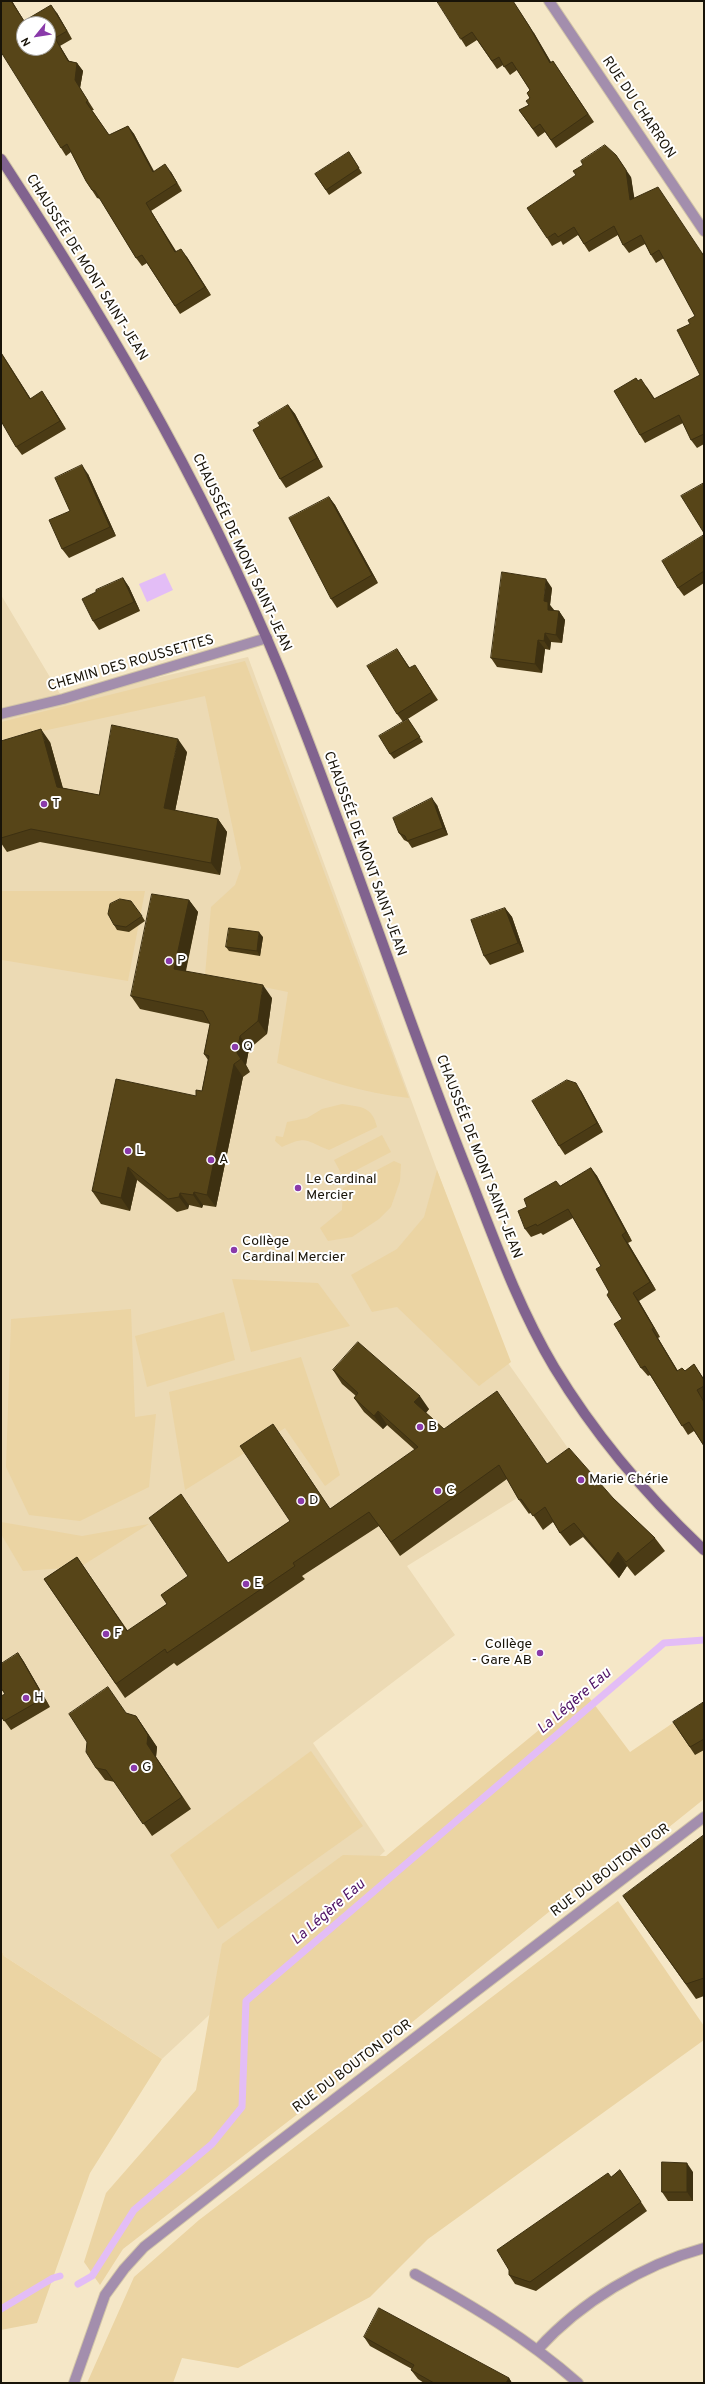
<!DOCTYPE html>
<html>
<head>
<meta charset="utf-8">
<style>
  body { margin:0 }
  #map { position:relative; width:705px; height:2384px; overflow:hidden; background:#f5e7c7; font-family:Overpass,sans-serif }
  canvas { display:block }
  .frame { position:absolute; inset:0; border:2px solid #181308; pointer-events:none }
  .north { position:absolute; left:16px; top:16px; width:40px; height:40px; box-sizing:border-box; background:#fff; border:1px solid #a3a19c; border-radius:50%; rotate:240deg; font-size:11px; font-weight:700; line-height:16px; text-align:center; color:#181308 }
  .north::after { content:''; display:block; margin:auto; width:14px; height:18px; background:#8a3aaa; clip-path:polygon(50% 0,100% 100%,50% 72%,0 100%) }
</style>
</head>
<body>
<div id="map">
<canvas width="705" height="2384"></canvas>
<div class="frame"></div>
<div class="north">N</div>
</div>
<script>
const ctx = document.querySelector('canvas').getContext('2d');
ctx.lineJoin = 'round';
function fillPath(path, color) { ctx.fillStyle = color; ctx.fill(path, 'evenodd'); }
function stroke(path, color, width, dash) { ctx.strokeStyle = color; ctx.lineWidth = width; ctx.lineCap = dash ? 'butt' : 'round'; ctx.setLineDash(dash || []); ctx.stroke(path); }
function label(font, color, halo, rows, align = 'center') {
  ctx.font = font + ' Overpass,sans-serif'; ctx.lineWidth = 4; ctx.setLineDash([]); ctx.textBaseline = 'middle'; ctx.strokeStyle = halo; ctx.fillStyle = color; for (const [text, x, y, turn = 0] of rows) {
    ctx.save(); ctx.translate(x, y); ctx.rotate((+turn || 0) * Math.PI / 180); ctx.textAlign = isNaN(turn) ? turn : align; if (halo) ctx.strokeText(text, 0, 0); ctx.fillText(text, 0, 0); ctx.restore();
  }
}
fillPath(new Path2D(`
  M1,595L63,699L248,657L508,1363L577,1461L407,1566L455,1635L313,1743L385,1851L162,2059L4,1956L1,1949Z`), '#ecdab4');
fillPath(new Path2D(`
  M245,661L409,1098C363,1093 320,1079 277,1063L288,992L205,975L211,907L235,885L241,868L205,696L1,740V722Z
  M1,891H145L128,981L2,960Z
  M342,1104C361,1107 372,1106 377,1127L329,1150C305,1141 308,1135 282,1147L275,1141L276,1136L283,1137L287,1122L307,1118L322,1109Z
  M382,1135L391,1152L343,1177L334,1160Z
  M394,1161L401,1164L400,1181L391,1207L379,1219L352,1237L328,1241L320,1228L342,1210L343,1188Z
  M437,1170L511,1362L479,1386L397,1307L372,1312L351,1275L397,1249L424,1217Z
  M232,1279L318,1283L350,1326L251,1352Z
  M131,1309L135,1417L156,1414L149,1487L80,1521L29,1515L6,1467L11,1319Z
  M224,1312L235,1360L147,1387L135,1336Z
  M301,1357L340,1475L325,1486L285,1428L185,1490L169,1392Z
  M1,1522L82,1536L149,1524L80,1567L23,1571L1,1534Z
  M585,1692L630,1752L704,1702V1799L638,1852L632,1845L308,2106L123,2249L100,2285L84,2262L106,2193L196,2090L222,1944L343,1855L386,1856Z
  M311,1751L363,1826L218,1929L170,1855Z
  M618,1901L704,2026V2040L428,2239L370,2297L238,2368L182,2358L173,2383H87L134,2277L199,2220Z
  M1,1949L4,1956L162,2059L90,2173L37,2323L1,2330Z`), '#ebd4a3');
fillPath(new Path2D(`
  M165,573L173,590L147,602L139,584Z`), '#e3bdf6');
stroke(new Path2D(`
  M78,2284L92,2276L134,2210L212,2144L242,2107L246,2001L664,1643L704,1640
  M1,2309L53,2278L60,2276`), '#e3bdf6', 7);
const street = new Path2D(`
  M549,1L704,231
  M1,714L63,699L267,638
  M415,2274C473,2306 528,2339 578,2383
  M538,2349C581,2302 642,2265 704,2248
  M74,2383L105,2295L124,2269L144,2247L264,2153L704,1817`);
const secondary = new Path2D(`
  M1,159C116,335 218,510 295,707C357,863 408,1024 471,1180C496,1244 519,1308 554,1367C595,1435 647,1496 704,1550`);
stroke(street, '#d2c5a8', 12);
stroke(secondary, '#d2c5a8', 12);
stroke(street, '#a38ead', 10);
stroke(secondary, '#81638f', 10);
fillPath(new Path2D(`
  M1,1H12L24,21L57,13L72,39L60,46L69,61L77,63L83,71L80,88L94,110H92L109,135L128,126L134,134L154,171L171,172L182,191L151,211L176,251L187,257L211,295L180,314L147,263L142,266L136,258L100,199L97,198L86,181L71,152L66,156L61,148Z
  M437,1L534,33L551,62L553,61L594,122L556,148L545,132L538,137L519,110L529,105L530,90L517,70L510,75L503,65L497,69L477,40L466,47Z
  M349,152L362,173L329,195L315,174Z
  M631,177L634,199L704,255V444L697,448L691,440L683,423L645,443L640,435L636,378L638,381L647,387L655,399L700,375L690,324L695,316L664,258L656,263L651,255L645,244L629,253L623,245L618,235L589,252L578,235L563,245L561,241L552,246L547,238Z
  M1,352L30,398L48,400L66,429L22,455L16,447Z
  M288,405L295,414L323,467L286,488L280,479L260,426Z
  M88,474L116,536L69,558L62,549L70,511Z
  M329,497L335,505L378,583L337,608L331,599Z
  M704,535V583L684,596L678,588Z
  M123,578L129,587L140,611L99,630L93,621L96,592Z
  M552,588L550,605L554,611H559L565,620L562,643L551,642L550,650L545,649L542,673L497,667L491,658Z
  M397,649L410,668L420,673L438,700L403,722L397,714Z
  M408,719L423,742L394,759L390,754Z
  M1,741L50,742L63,788L99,795L187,752L175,811L218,819L227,832L220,875L40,842L7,852L1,843Z
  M437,805L448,835L412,848L408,842L404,840L399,833Z
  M189,900L198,912L186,971L272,998L267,1034L249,1049L246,1065L250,1072L243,1077L216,1207L203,1205L202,1208L189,1205L188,1209L177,1212L137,1180L130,1211L101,1204L92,1191L196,1096L202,1091L208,1060L204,1054L210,1024L140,1009L131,996Z
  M505,908L512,917L524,952L490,965L484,956Z
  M142,916L145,921L129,932L117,930L114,925Z
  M263,937L260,956L229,951L226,947Z
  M581,1091L603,1132L565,1155L559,1146Z
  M591,1168L597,1176L632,1241L628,1243L656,1290L639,1301L660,1337L658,1338L678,1371H685L694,1364L704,1379V1398L703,1399L704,1401V1446L694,1431L688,1435L650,1375L648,1376L641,1368L622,1319L609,1292L601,1266L573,1218L543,1235L541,1233L531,1237L525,1229L527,1207L560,1186Z
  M333,1370L429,1409L426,1413L444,1429L547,1464L613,1498L655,1538L665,1551L635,1576L627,1566L619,1578L583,1537L570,1546L560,1533L553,1522L543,1530L531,1512L529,1514L519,1500L507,1479L400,1556L379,1526L302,1576L305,1579L177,1666L174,1663L125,1698L44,1579L77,1557L128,1631L167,1604L188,1576L228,1563L290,1521L282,1437L330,1509L415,1450L387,1425L383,1429L364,1412L354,1398L356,1396L342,1384Z
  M18,1653L24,1662L50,1707L11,1730L1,1716L5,1694Z
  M704,1702V1750L695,1755L673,1722Z
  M126,1713L136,1716L145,1729L157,1747L156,1757L191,1809L152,1836L115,1782L105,1780L96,1768Z
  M704,1835V1996L696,1999L623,1896Z
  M620,2170L647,2211L536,2291L515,2284L509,2275L611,2177Z
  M693,2172V2201H668L662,2192Z
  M364,2337L509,2378L512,2383H424L418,2379L411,2370L412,2369L370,2346Z`), '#4b3b15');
fillPath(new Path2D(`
  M11,1H12L26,24Z
  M513,1L534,33L556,71L550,63Z
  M51,5L57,13L72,39L67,31Z
  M55,38L60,46L74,69L68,61Z
  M77,63L83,71L80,88L94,110L75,80Z
  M128,126L134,134L158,180L153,172Z
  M616,155L631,177L636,208L630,200Z
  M165,164L171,172L182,191L177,183Z
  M146,203L151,211L181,260L175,252Z
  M181,249L187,257L211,295L205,287Z
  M1,352L36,407L30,399Z
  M42,391L48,400L66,429L60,421Z
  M288,405L295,414L323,467L317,458Z
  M82,465L88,474L116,536L110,527Z
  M329,497L335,505L378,583L372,575Z
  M123,578L129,587L140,611L134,602Z
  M546,579L552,588L550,605L555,611L548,610L544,601Z
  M559,611L565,620L562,643L556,635Z
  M545,633L551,642L550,650L544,641Z
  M538,640L545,649L542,673L535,664Z
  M41,729L50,742L66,800L57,787Z
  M178,739L187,752L173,821L164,808Z
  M432,798L437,805L448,835L443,828Z
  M218,819L227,832L220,875L211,863Z
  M189,900L198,912L183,982L174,969Z
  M505,908L512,917L524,952L518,943Z
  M259,932L263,937L260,956L257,951Z
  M263,985L272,998L267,1034L258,1021Z
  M240,1036L249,1049L246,1065L250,1072L237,1053Z
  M234,1064L243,1077L216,1207L207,1195Z
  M576,1083L581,1091L603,1132L597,1123Z
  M128,1167L137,1180L130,1211L121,1198Z
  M591,1168L597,1176L632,1241L626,1232Z
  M194,1192L203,1205L202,1208L193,1195Z
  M180,1193L189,1205L188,1209L179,1197Z
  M622,1235L628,1243L656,1290L650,1282Z
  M633,1293L639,1301L660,1337L654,1328Z
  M652,1329L658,1338L683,1380L677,1371Z
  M420,1396L429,1409L423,1416L414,1402Z
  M378,1411L387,1425L383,1429L374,1416Z
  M618,1552L627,1566L619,1578L609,1565Z
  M18,1653L24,1662L50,1707L44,1698Z
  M136,1716L157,1747L156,1757L191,1809L147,1744Z
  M687,2163L693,2172V2201L687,2192Z
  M509,2378L512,2383H506Z`), '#3d3011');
const building = new Path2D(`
  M1,1H11L24,21L51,5L67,31L55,38L68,61L77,63L75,80L88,101L86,102L109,135L128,126L153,172L165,164L177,183L146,203L175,252L181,249L205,287L175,306L142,255L136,258L95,191L92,190L86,181L67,144L61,148L1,52ZM24,24H48V48H24Z
  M437,1H513L529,26L550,63L553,61L588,114L551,140L540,124L533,129L519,110L529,105L526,101L530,98L527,93L530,90L512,62L504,67L499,57L492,61L472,32L461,39Z
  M605,145L616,155L626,170L630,200L658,187L704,256V434L691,440L679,415L640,435L614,391L636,378L638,381L641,379L654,399L700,375L677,330L690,324L688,320L695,316L659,250L651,255L641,235L623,245L614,226L584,244L574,227L558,237L555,233L547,238L527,208L576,175L573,171L583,165L581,161Z
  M349,152L359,168L326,190L315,174Z
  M1,353L30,399L42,391L60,421L16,447L1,421Z
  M288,405L317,458L280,479L253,430L260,426L258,423Z
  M82,465L110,527L62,549L49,520L70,511L55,478Z
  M704,483V533L681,496Z
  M329,497L372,575L331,599L289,518Z
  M704,535V571L678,588L662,561Z
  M502,572L546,579L544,601L548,602V610L559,611L556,635L545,633L544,641L538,640L535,664L491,658Z
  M123,578L134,602L93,621L82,599L96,592V590Z
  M397,649L409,668L415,665L432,692L397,714L367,666Z
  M408,719L420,737L390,754L379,736Z
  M112,725L178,739L164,808L218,819L211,863L31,829L1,838V741L41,729L57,787L99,795Z
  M432,798L443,828L407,841L405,836L399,833L393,818Z
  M152,894L189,900L174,969L263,985L258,1021L240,1036L237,1053L241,1059L234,1064L207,1195L194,1192L193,1195L180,1193L179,1197L168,1199L128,1167L121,1198L92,1191L116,1079L196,1096V1090L202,1091L209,1056L204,1054L210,1024L203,1011L131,996Z
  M120,899L131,901L142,916L126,927L114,925L108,914L110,904Z
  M505,908L518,943L484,956L471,920Z
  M229,928L259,932L257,951L226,947Z
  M567,1080L576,1083L597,1123L559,1146L532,1101Z
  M591,1168L626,1232L622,1235L650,1282L633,1293L654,1328L652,1329L677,1371L682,1368L685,1371L694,1364L704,1380V1386L697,1390L704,1402V1446L689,1422L682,1426L645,1366L641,1368L614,1324L622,1319L607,1295L609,1292L596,1269L601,1266L568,1209L537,1226L536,1224L525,1229L518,1211L527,1207L524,1199L556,1181L560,1186Z
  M358,1342L420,1396L414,1402L444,1429L497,1391L547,1464L569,1448L613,1498L655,1538L626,1562L618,1552L609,1565L574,1523L560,1533L545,1507L533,1516L521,1499L519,1500L499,1465L391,1542L369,1512L293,1563L295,1566L167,1653L165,1649L116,1684L44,1579L77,1557L127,1631L167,1604L161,1595L188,1576L149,1518L181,1494L228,1563L290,1521L240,1446L273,1424L330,1509L418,1447L378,1411L374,1416L354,1398L358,1393L333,1370Z
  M18,1653L44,1698L4,1721L1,1716V1696L5,1694L1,1688V1664Z
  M108,1687L126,1713L136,1716L148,1735L147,1744L182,1797L143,1824L106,1770L96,1768L86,1752L87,1742L69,1714Z
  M704,1702V1739L690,1747L673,1722Z
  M704,1835V1978L686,1984L623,1896Z
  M662,2162L687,2163V2192H662Z
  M620,2170L641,2202L530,2282L509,2275V2270L497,2250L608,2173L611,2177Z
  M379,2308L509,2378L506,2383H434L411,2370L414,2365L364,2337Z`);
fillPath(building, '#574518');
stroke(building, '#3d3011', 1);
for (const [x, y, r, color] of [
  [44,804,4,"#8a3aaa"],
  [169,961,4,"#8a3aaa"],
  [235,1047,4,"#8a3aaa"],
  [128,1151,4,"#8a3aaa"],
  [211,1160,4,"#8a3aaa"],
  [298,1188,4,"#8a3aaa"],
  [234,1250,4,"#8a3aaa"],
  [420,1427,4,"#8a3aaa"],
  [581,1480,4,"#8a3aaa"],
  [438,1491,4,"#8a3aaa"],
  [301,1501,4,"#8a3aaa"],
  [246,1584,4,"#8a3aaa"],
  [106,1634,4,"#8a3aaa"],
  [540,1653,4,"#8a3aaa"],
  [26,1698,4,"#8a3aaa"],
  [134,1768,4,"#8a3aaa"]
]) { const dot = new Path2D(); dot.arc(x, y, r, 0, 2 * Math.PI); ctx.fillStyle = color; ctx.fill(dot); stroke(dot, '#fff', 1.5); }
label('14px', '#181308', '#fff', [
  ["RUE DU CHARRON",638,108,56],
  ["CHAUSSÉE DE MONT SAINT-JEAN",86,268,58],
  ["CHAUSSÉE DE MONT SAINT-JEAN",241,553,65],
  ["CHEMIN DES ROUSSETTES",131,664,-16],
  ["CHAUSSÉE DE MONT SAINT-JEAN",364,854,70],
  ["CHAUSSÉE DE MONT SAINT-JEAN",478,1157,69],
  ["RUE DU BOUTON D'OR",611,1871,-37],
  ["RUE DU BOUTON D'OR",353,2067,-37]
]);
label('14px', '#181308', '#fff', [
  ["T",52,804],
  ["P",177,961],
  ["Q",243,1047],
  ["L",136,1151],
  ["A",219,1160],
  ["Le Cardinal",306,1180],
  ["Mercier",306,1196],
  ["Collège",242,1242],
  ["Cardinal Mercier",242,1258],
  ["B",428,1427],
  ["Marie Chérie",589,1480],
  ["C",446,1491],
  ["D",309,1501],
  ["E",254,1584],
  ["F",114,1634],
  ["Collège",532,1645,"right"],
  ["- Gare AB",532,1661,"right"],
  ["H",34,1698],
  ["G",142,1768]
], 'left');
label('italic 15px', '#4f1366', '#fff', [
  ["La Légère Eau",575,1702,-41],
  ["La Légère Eau",329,1913,-41]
]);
</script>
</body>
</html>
